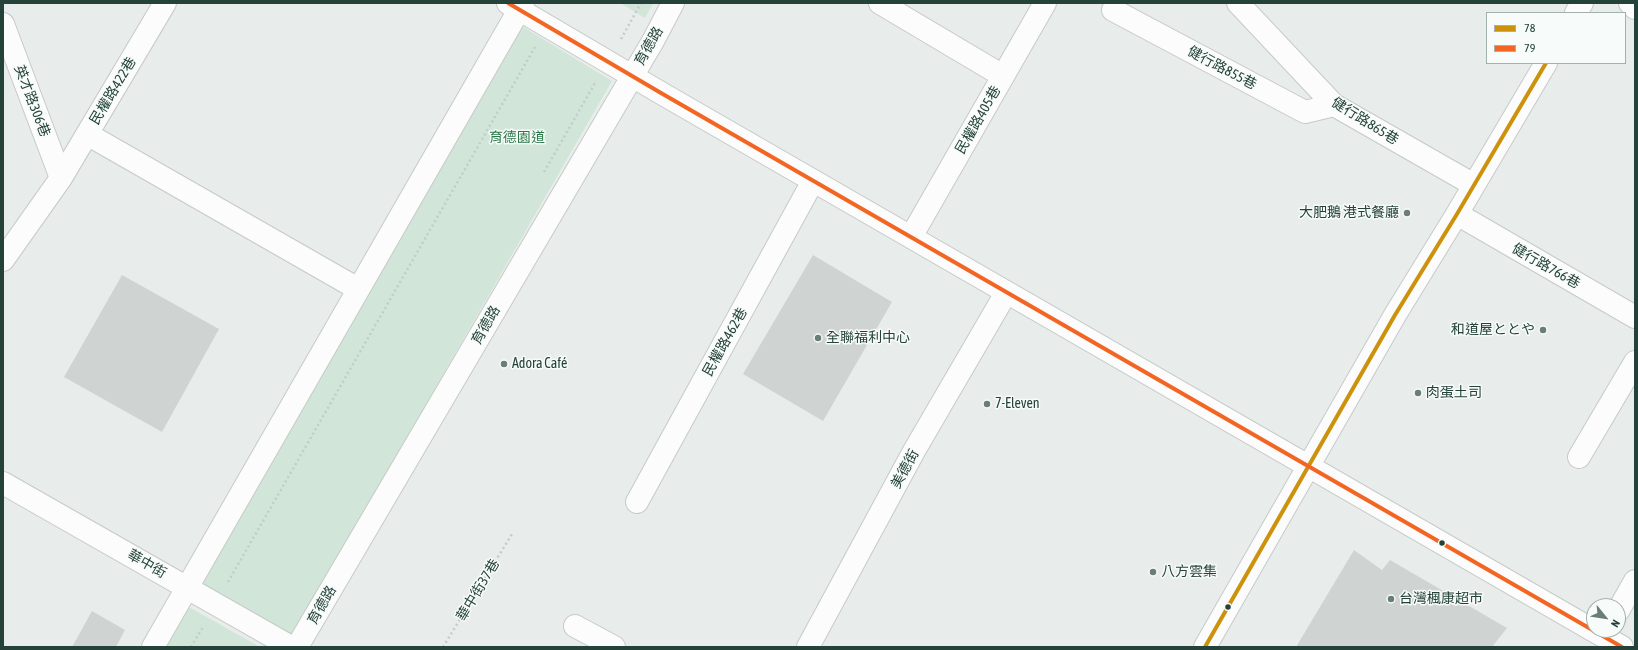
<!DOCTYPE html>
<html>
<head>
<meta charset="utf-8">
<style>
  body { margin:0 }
  #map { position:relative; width:1638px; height:650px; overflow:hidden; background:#e8edeb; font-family:"Asap Condensed",sans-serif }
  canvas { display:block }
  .frame { position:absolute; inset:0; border:4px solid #24423a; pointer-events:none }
  .legend { position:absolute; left:1486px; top:12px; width:140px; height:52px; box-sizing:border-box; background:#f7fbf9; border:1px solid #a3b1ad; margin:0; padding:5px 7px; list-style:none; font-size:12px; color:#24423a }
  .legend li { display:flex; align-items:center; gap:8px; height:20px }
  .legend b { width:20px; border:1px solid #a3b1ad }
  .north { position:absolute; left:1586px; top:598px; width:40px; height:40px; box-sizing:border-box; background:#f7fbf9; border:1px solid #a3b1ad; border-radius:50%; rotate:120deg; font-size:11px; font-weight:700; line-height:16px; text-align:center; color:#24423a }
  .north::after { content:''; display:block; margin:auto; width:14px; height:18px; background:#697e78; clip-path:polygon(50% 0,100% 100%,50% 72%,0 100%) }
</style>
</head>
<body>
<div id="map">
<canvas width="1638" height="650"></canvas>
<div class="frame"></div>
<ul class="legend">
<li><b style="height:5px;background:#cd920c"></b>78</li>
<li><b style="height:5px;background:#f26522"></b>79</li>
</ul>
<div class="north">N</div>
</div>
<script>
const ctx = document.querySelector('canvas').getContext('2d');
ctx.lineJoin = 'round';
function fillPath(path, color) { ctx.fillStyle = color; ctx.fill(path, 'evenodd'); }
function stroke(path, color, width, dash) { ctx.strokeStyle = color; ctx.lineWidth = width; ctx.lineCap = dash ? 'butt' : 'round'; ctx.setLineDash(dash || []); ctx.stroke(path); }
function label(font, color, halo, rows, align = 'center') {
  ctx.font = font + ' "Asap Condensed","Noto Sans TC","Noto Sans JP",sans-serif'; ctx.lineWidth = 3; ctx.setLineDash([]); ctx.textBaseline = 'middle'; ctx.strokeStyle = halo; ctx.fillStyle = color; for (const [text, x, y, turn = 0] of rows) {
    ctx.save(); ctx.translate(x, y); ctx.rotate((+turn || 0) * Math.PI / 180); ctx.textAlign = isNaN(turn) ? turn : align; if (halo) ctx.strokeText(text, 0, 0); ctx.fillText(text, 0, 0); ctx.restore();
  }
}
fillPath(new Path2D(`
  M620,3H653L645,18Z
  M520,25L612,81L292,637L199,585Z
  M187,606L260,647H163Z`), '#d1e6d8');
fillPath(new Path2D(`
  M813,255L892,302L823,421L743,374Z
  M122,275L219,329L162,432L64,377Z
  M1354,550L1382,570L1390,560L1507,628L1492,647H1296Z
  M92,611L125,630L116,647H72Z`), '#cfd4d2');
const minor = new Path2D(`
  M508,3L661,93L1622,647
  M880,3L1003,76
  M1238,3L1334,105L1474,185
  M1630,3L1635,8
  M1113,10L1305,112L1334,105
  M1576,13L1582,3
  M3,24L61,178
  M87,134L358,289
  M1457,214L1635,317
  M911,237L1045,3
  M3,260L61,178L165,3
  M1579,457L1635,362
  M3,483L291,647
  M637,502L813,181
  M1618,611L1635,581
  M575,626L614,647
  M153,647L523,3
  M297,647L653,41L673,3
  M808,647L914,451L1006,293
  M1205,647L1395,315L1457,214L1546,63`);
stroke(minor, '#c5cac8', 24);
stroke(new Path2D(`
  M621,39L641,3
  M544,172L595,83
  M228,582L535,47
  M191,647L203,627
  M443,647L512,534`), '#c3ccca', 2.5, [2, 3]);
stroke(minor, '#fcfcfc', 22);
stroke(new Path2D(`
  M1205,647L1395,315L1457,214L1546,63`), '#cd920c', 4);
stroke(new Path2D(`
  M508,3L661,93L1622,647`), '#f26522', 4);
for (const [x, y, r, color] of [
  [1407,213,4,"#697e78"],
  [1543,330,4,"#697e78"],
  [818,338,4,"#697e78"],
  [504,364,4,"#697e78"],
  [1418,393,4,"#697e78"],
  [987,404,4,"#697e78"],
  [1442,543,3.5,"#24423a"],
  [1153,572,4,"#697e78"],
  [1391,599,4,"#697e78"],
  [1228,607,3.5,"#24423a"]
]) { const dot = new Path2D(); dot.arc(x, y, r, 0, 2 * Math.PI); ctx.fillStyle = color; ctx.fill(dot); stroke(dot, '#f7fbf9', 1.5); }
label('14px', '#24423a', '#f7fbf9', [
  ["育德路",649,46,-60],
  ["健行路855巷",1222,68,28],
  ["民權路422巷",113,91,-59],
  ["英才路306巷",32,101,69],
  ["民權路405巷",978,120,-60],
  ["健行路865巷",1365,121,32],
  ["健行路766巷",1546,266,30],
  ["育德路",486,325,-60],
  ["民權路462巷",725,342,-61],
  ["美德街",905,469,-61],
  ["華中街",147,564,30],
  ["華中街37巷",478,590,-59],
  ["育德路",322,605,-60]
]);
label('14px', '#2d7a4b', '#f7fbf9', [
  ["育德園道",517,138]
]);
label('14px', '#24423a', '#f7fbf9', [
  ["大肥鵝 港式餐廳",1399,213,"right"],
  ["和道屋ととや",1535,330,"right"],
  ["全聯福利中心",826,338],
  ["Adora Café",512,364],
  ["肉蛋土司",1426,393],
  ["7-Eleven",995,404],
  ["八方雲集",1161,572],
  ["台灣楓康超市",1399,599]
], 'left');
</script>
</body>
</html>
